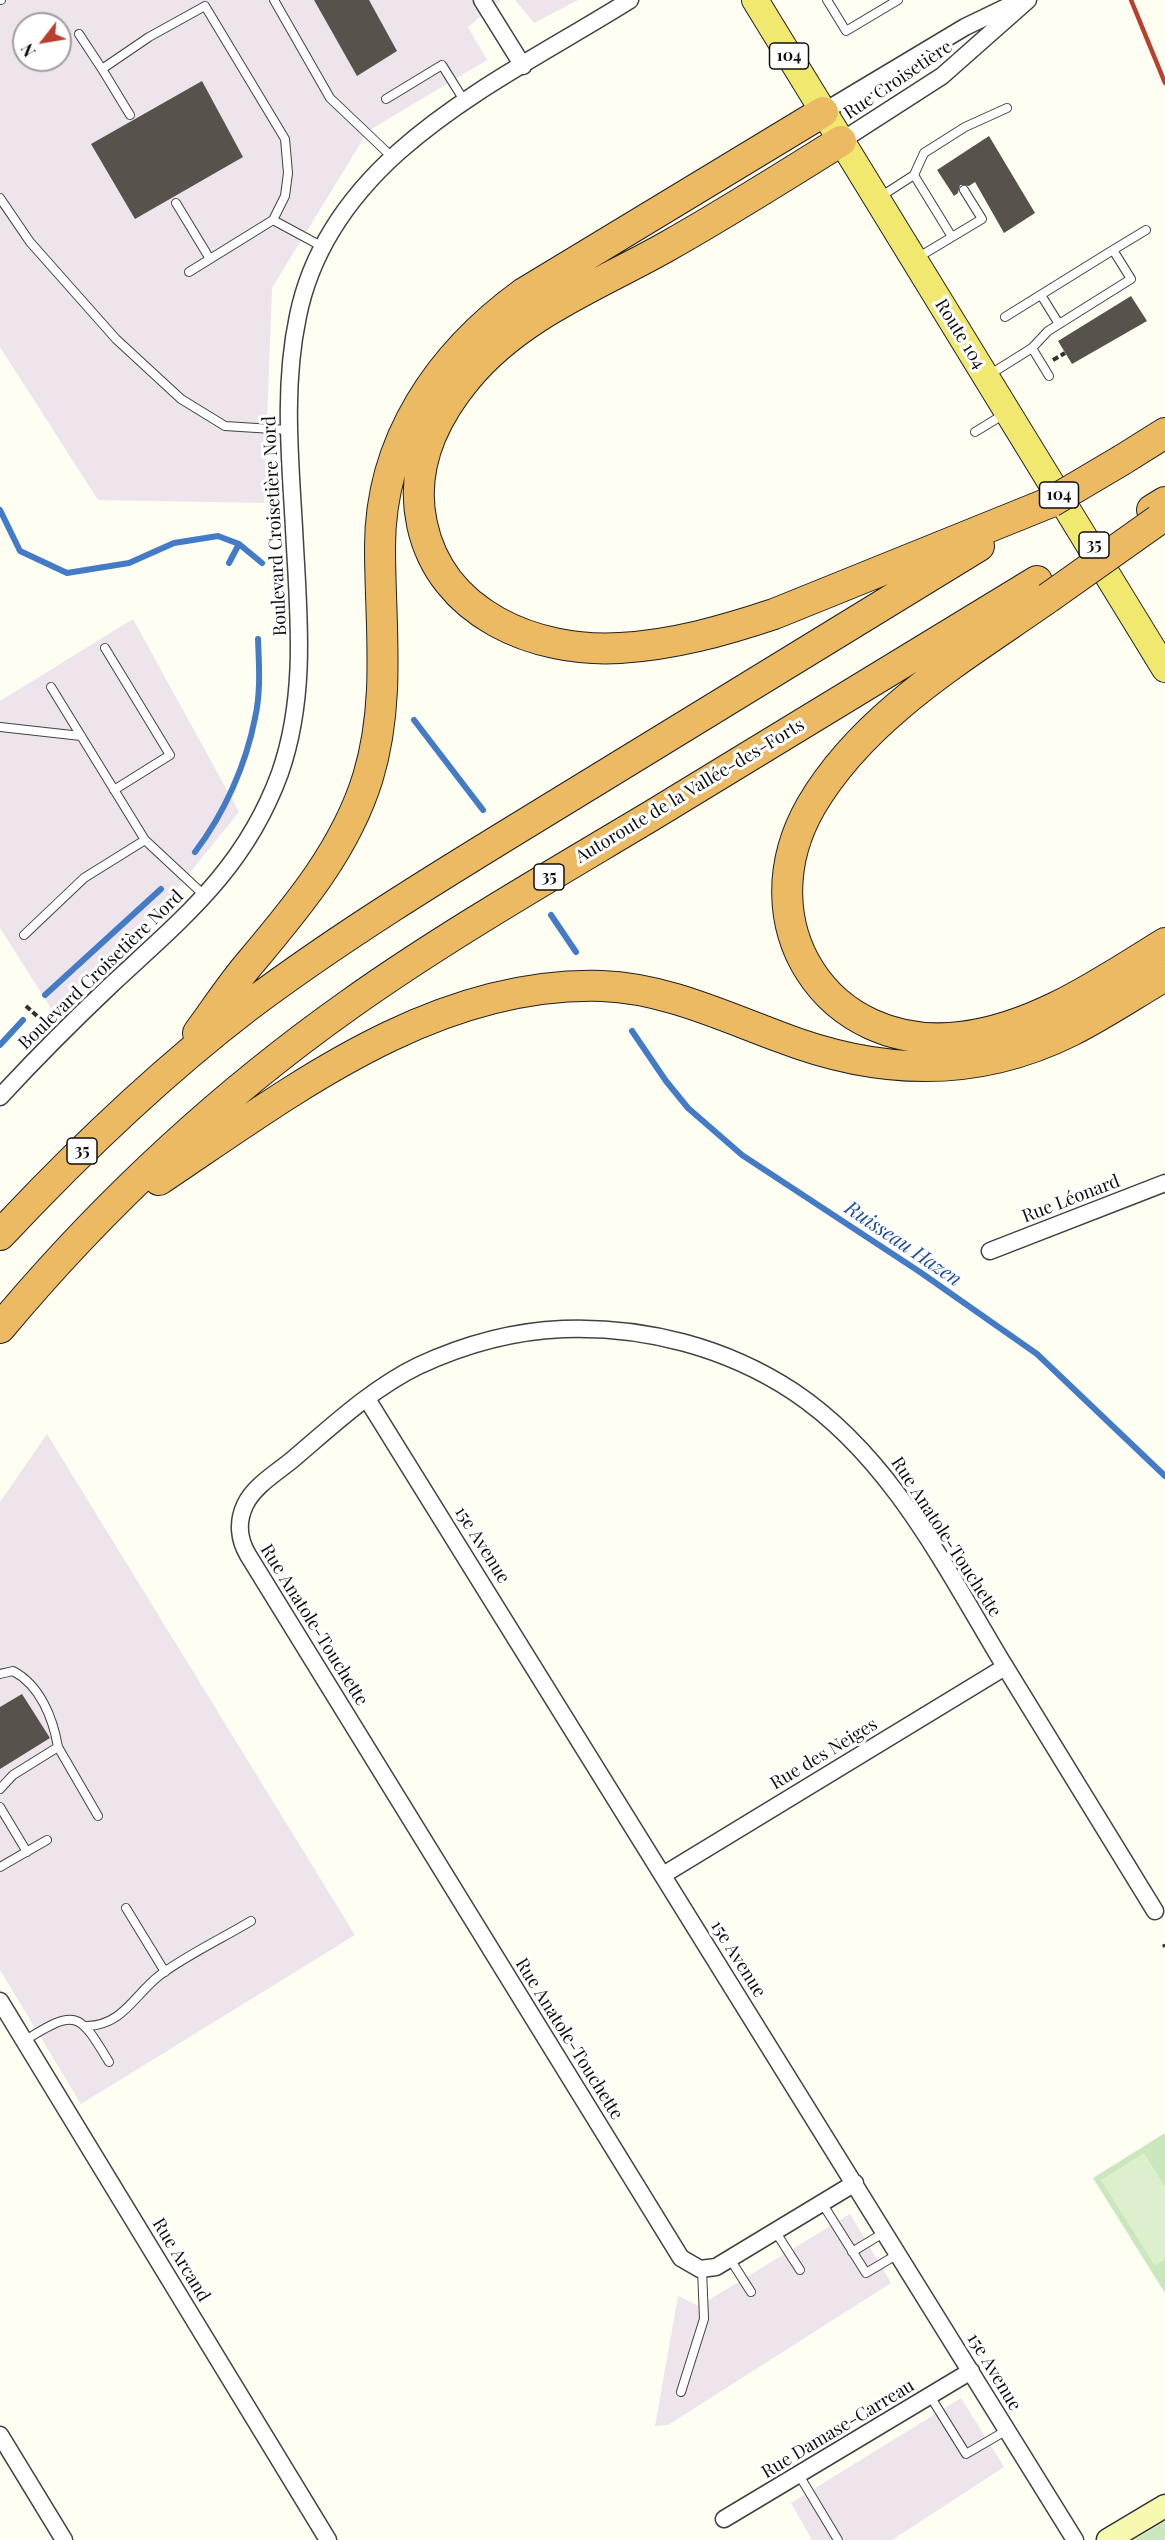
<!DOCTYPE html>
<html>
<head>
<meta charset="utf-8">
<style>
  body { margin:0 }
  #map { position:relative; width:1165px; height:2540px; overflow:hidden; background:#fefef2; font-family:"Playfair Display",serif }
  canvas { display:block }
  .north { position:absolute; left:12px; top:12px; width:60px; height:60px; box-sizing:border-box; background:#fff; border:2px solid #9f9f9f; border-radius:50%; rotate:239deg; font-size:16px; font-weight:700; line-height:24px; text-align:center; color:#0f0f0f }
  .north::after { content:''; display:block; margin:auto; width:21px; height:27px; background:#b8402e; clip-path:polygon(50% 0,100% 100%,50% 72%,0 100%) }
</style>
</head>
<body>
<div id="map">
<canvas width="1165" height="2540"></canvas>
<div class="north">N</div>
</div>
<script>
const ctx = document.querySelector('canvas').getContext('2d');
ctx.lineJoin = 'round';
function fillPath(path, color) { ctx.fillStyle = color; ctx.fill(path, 'evenodd'); }
function stroke(path, color, width, dash) { ctx.strokeStyle = color; ctx.lineWidth = width; ctx.lineCap = dash ? 'butt' : 'round'; ctx.setLineDash(dash || []); ctx.stroke(path); }
function label(font, color, halo, rows, align = 'center') {
  ctx.font = font + ' "Playfair Display",serif'; ctx.lineWidth = 6; ctx.setLineDash([]); ctx.textBaseline = 'middle'; ctx.strokeStyle = halo; ctx.fillStyle = color; for (const [text, x, y, turn = 0] of rows) {
    ctx.save(); ctx.translate(x, y); ctx.rotate((+turn || 0) * Math.PI / 180); ctx.textAlign = isNaN(turn) ? turn : align; if (halo) ctx.strokeText(text, 0, 0); ctx.fillText(text, 0, 0); ctx.restore();
  }
}
fillPath(new Path2D(`
  M0,0H501L468,27L487,60L368,131L272,288L264,503L98,500L0,347ZM24,24H60V60H24Z
  M515,0H578L534,23Z
  M133,619L239,812L158,912L52,1010L0,928V701Z
  M47,1434L355,1935L81,2104L0,1970V1502Z
  M850,2214L891,2283L668,2425L655,2426L678,2296L699,2306Z
  M961,2398L1004,2467L892,2540H812L791,2503Z`), '#ede4ec');
fillPath(new Path2D(`
  M1165,2133V2293L1093,2178Z
  M1165,2521V2540H1134Z`), '#cbe7bd');
fillPath(new Path2D(`
  M1144,2153L1165,2187V2259L1155,2266L1101,2180Z`), '#deefce');
stroke(new Path2D(`
  M0,510L20,551L67,573L129,563L174,543L218,536L239,544L262,563
  M229,563L239,544
  M414,720L483,810
  M195,852C224,814 246,765 255,718C261,692 259,665 258,639
  M551,915L576,952
  M45,995L161,889
  M632,1031L666,1081L688,1108L742,1155L920,1272L1037,1354L1165,1476
  M0,1045L23,1020`), '#447bc6', 6);
fillPath(new Path2D(`
  M314,0H369L397,51L357,76Z
  M202,81L243,157L135,219L91,144Z
  M989,136L1035,213L1004,233L975,182L969,186L960,185L958,193L954,196L937,170Z
  M1131,296L1147,321L1072,364L1058,341Z
  M22,1694L50,1738L0,1769V1707Z`), '#57524c');
const lane = new Path2D(`
  M0,0H1
  M274,0L330,98L391,156
  M827,0L846,31L898,0
  M79,34L102,69
  M386,99L442,65L465,102
  M130,115L102,69L149,37L205,6L285,139L288,173L285,196L273,220
  M914,175L924,153L965,127L1007,108
  M880,197L914,175L952,237
  M0,198L30,242L116,339L181,399L225,426L288,430
  M176,203L210,259
  M1113,250L1146,230
  M917,258L982,219L964,190
  M189,272L273,220L323,247
  M1041,295L1059,324
  M1005,317L1113,250L1131,279L1048,331L1032,348
  M989,375L1032,348L1049,376
  M975,432L1006,413
  M105,648L170,755L114,790
  M51,687L145,840
  M0,727L81,736
  M24,935L84,878L145,840L205,896
  M0,1674L13,1671C40,1685 53,1718 58,1747L13,1775L0,1789
  M58,1747L98,1816
  M0,1807L27,1852
  M0,1867L47,1840
  M126,1908L165,1972
  M87,2026C123,2025 134,1995 160,1975C187,1955 221,1939 251,1921
  M24,2041C76,2008 79,2012 109,2062
  M822,2203L866,2273L898,2254
  M775,2231L800,2270
  M852,2252L885,2232
  M730,2259L751,2292
  M681,2392L704,2319L702,2269
  M930,2396L966,2454L1007,2430
  M799,2475L838,2540`);
const street = new Path2D(`
  M482,0L523,66
  M823,112L965,27L1021,0
  M841,141L942,76L1028,0
  M0,1097C36,1058 73,1021 111,985C183,918 245,869 280,773C308,693 298,610 294,528C290,458 283,386 298,316C331,153 503,80 630,0
  M990,1251L1165,1183
  M367,1399L1075,2540
  M663,1875L1005,1667
  M0,2001L328,2540
  M855,2183L716,2267L700,2269L681,2258L248,1555C239,1540 237,1522 245,1505C254,1486 276,1473 292,1460C331,1427 371,1389 418,1366C463,1345 514,1331 563,1329C644,1326 726,1347 794,1392C891,1457 945,1567 1004,1665C1054,1747 1105,1829 1155,1911
  M0,2435L64,2540
  M724,2519L971,2371`);
const secondary = new Path2D(`
  M1108,2540L1165,2506`);
const primary = new Path2D(`
  M755,0L1165,669`);
const highway = new Path2D(`
  M841,141C783,177 725,214 666,247C597,286 519,315 467,378C433,419 410,469 422,524C441,614 535,653 620,648C673,645 723,631 774,614L1051,502
  M1122,460L1165,433
  M1152,510L1165,502
  M1048,598C964,657 864,715 811,806C744,923 826,1053 961,1037C1036,1028 1102,982 1165,943
  M198,1033C215,1010 231,985 250,963C297,907 346,849 368,777C391,701 380,625 380,547C380,440 440,354 524,293L823,112
  M159,1180C292,1091 433,981 602,986C664,988 723,1016 780,1037C878,1075 975,1079 1071,1031C1103,1015 1134,994 1165,976
  M0,1235C77,1153 159,1074 248,1006C356,925 473,856 587,786C718,705 849,626 979,546
  M0,1328C102,1206 220,1096 350,1004C446,936 549,877 651,816C779,737 908,659 1037,581`);
stroke(lane, '#424242', 10);
stroke(street, '#424242', 19);
stroke(secondary, '#313131', 25);
stroke(primary, '#202020', 28);
stroke(highway, '#202020', 32);
stroke(new Path2D(`
  M1053,360L1065,353
  M26,1006L48,1026
  M1164,1944L1165,1947`), '#313131', 4, [6, 3]);
stroke(lane, '#fff', 8);
stroke(street, '#fff', 16);
stroke(secondary, '#f6fab1', 22);
stroke(primary, '#f1e86f', 26);
stroke(highway, '#ecba62', 30);
stroke(new Path2D(`
  M1131,0L1165,83`), '#b8402e', 4.5);
const highwayBridge = new Path2D(`
  M1051,502L1122,460
  M1048,598L1158,520`);
stroke(highwayBridge, '#202020', 32, []);
stroke(highwayBridge, '#ecba62', 30);
for (const [x, y, w] of [
  [789,56,39],
  [1059,495,39],
  [1094,545,30],
  [549,877,30],
  [82,1151,30]
]) { const box = new Path2D(); box.roundRect(x - w / 2, y - 13, w, 26, 4.5); ctx.fillStyle = '#fff'; ctx.fill(box); stroke(box, '#0f0f0f', 1.5); }
label('bold 16px', '#0f0f0f', null, [
  ["104",789,56],
  ["104",1059,495],
  ["35",1094,545],
  ["35",549,877],
  ["35",82,1151]
]);
label('18px', '#0f0f0f', '#fff', [
  ["Rue Croisetière",898,80,-34],
  ["Route 104",960,334,58],
  ["Boulevard Croisetière Nord",275,526,-93],
  ["Autoroute de la Vallée-des-Forts",690,791,-31],
  ["Boulevard Croisetière Nord",101,970,-44],
  ["Rue Léonard",1071,1199,-21],
  ["Rue Anatole-Touchette",946,1537,57],
  ["15e Avenue",482,1545,58],
  ["Rue Anatole-Touchette",314,1625,58],
  ["Rue des Neiges",824,1754,-31],
  ["15e Avenue",738,1959,58],
  ["Rue Anatole-Touchette",569,2039,58],
  ["Rue Arcand",181,2260,59],
  ["15e Avenue",994,2372,59],
  ["Rue Damase-Carreau",838,2429,-31]
]);
label('italic 20px', '#1e4e9b', '#fff', [
  ["Ruisseau Hazen",903,1244,34]
]);
</script>
</body>
</html>
